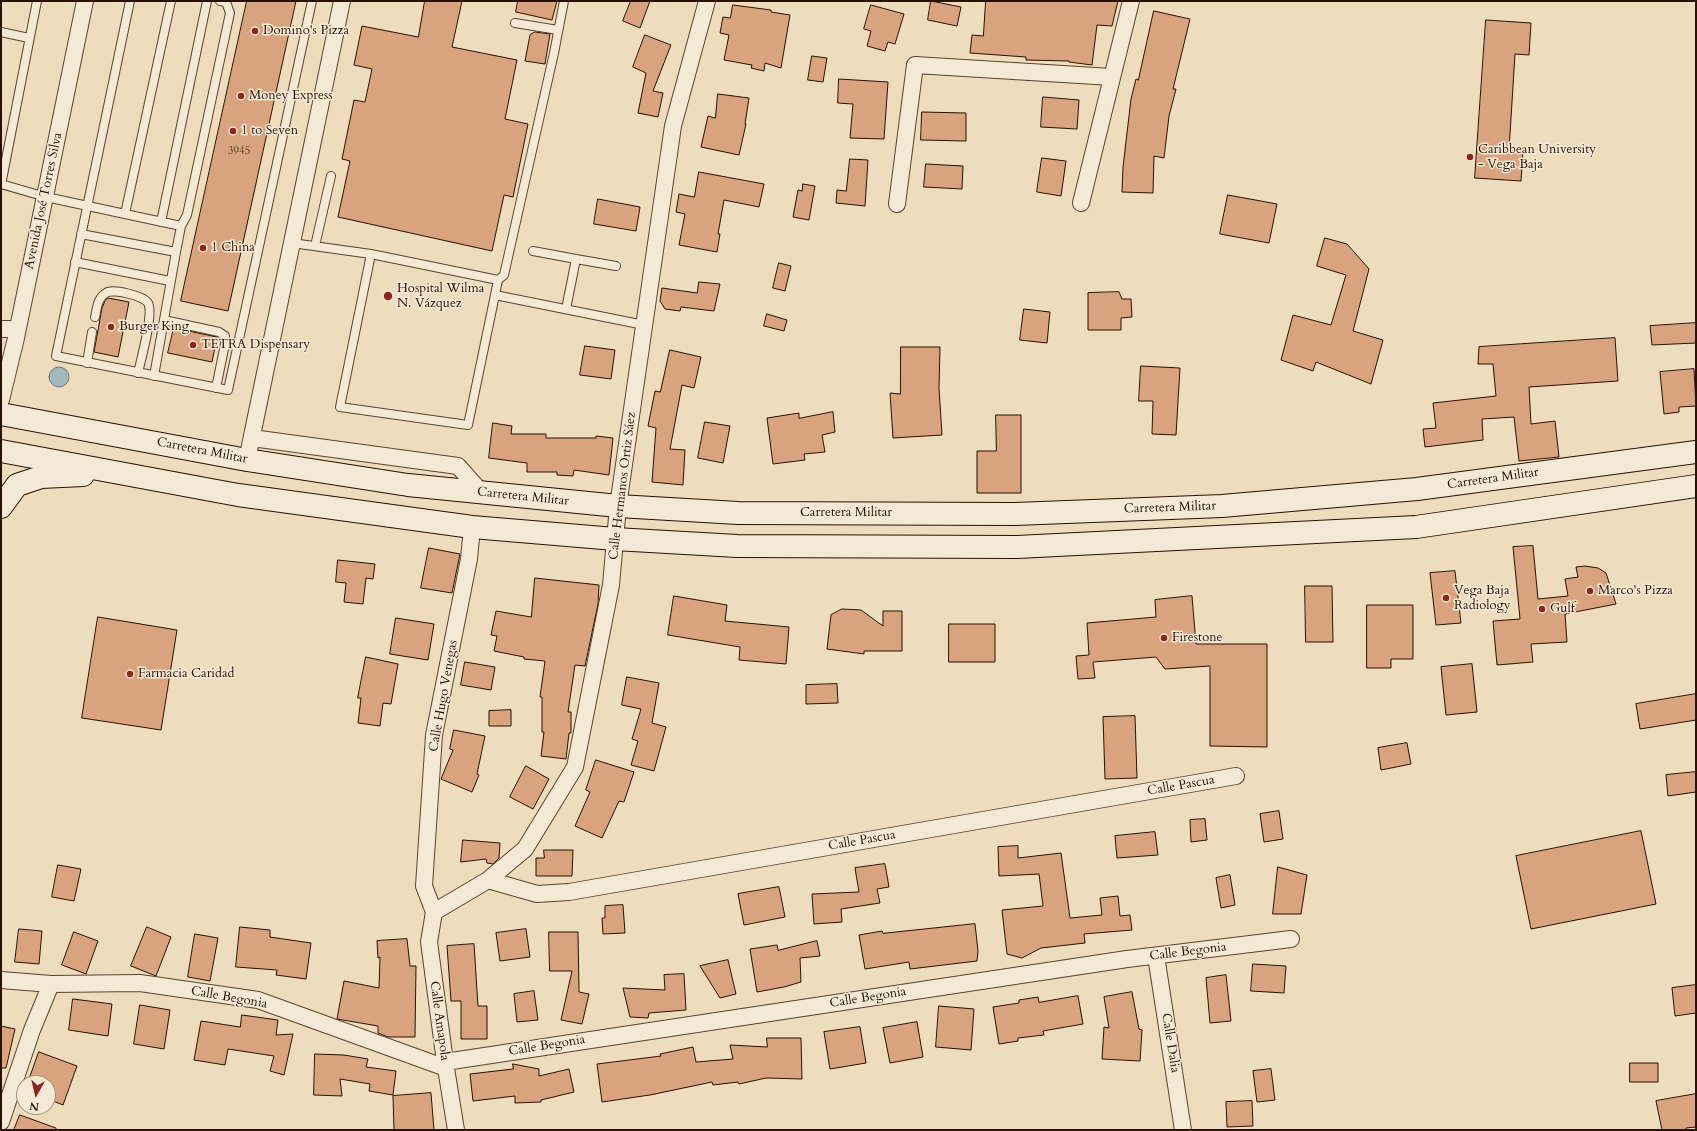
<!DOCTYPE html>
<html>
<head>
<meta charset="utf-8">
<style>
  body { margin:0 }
  #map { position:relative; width:1697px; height:1131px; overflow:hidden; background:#eeddbd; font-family:Cardo,serif }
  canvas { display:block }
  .frame { position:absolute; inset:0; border:2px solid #281100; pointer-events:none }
  .north { position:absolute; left:16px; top:1075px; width:40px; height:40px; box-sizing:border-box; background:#f4e9d4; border:1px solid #a2937f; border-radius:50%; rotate:188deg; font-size:11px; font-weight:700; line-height:16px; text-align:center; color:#281100 }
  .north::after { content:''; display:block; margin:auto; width:14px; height:18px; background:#8f2418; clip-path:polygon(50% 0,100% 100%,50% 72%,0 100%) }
</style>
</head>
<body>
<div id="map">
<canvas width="1697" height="1131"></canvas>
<div class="frame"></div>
<div class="north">N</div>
</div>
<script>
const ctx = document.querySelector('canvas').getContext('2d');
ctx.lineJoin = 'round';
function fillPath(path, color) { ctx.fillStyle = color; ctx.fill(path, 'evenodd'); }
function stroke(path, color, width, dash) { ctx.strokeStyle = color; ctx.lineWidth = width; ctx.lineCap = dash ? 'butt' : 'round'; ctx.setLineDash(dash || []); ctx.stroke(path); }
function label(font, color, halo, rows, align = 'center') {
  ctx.font = font + ' Cardo,serif'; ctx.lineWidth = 3; ctx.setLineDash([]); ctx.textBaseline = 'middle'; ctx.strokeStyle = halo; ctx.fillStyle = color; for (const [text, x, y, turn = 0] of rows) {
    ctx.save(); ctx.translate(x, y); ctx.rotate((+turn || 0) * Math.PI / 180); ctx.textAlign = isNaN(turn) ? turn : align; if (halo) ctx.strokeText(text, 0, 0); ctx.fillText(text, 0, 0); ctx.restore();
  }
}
const water = new Path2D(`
  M49 377a10 10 0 1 1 20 0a10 10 0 1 1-20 0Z`);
fillPath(water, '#9fb9bc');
stroke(water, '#6f7671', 1);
const building = new Path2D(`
  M247,1H296L228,311L181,301Z
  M425,1H462L452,47L517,60L505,119L528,124L513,197L504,195L492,251L338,217L350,161L342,159L354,100L365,102L372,69L354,65L362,26L418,37Z
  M518,1H557L552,20L516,12Z
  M631,1H650L640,28L623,21Z
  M931,1L961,7L957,26L928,20Z
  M986,1H1118L1112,26L1097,25L1092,65L1069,62V61L1026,60V57L970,53L972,35L983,36Z
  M733,5L771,10V12L790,15L781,68L765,63L764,71L751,68L752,65L724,60L729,35L720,33L723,17L730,18Z
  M871,5L904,14L895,44L888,42L885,51L867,46L871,31L864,29Z
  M1154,11L1190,19L1173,89H1176L1169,116L1164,158L1154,156L1153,193L1122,192L1123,167L1131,99L1136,79L1138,80Z
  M1486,20L1531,23L1529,55L1515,54L1509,150L1523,151L1521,181L1475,178Z
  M535,32L550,34L545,64L525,61L530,35Z
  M645,35L671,45L653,91L663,93L658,117L638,113L646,73L633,67Z
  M812,56L827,58L823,82L808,80Z
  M839,79L888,82L884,139L850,138L853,104L838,103Z
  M718,94L749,98L745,124H746L739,155L701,147L708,116L715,118Z
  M1043,97L1079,100L1077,129L1041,127Z
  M922,112L966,113V141L921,140Z
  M1042,158L1066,161L1061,196L1037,192Z
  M850,159L868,160L865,206L836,203L837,190L846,191Z
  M926,164L963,166L962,189L924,187Z
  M699,172L764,184L759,207L724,200L718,234H720L717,252L679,245L685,214L676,212L679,194L694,197Z
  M803,184L815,186L809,220L793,217L798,190L802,191Z
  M1228,195L1277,204L1269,243L1220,234Z
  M598,199L640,207L636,231L594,224Z
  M1325,238L1347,244L1369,269L1353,331L1383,340L1371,384L1316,362L1313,371L1281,360L1293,315L1331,325L1346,275L1317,266Z
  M779,263L791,266L785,291L773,288Z
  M699,282L720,284L714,311L681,307L680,311L665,309L660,301L662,288L697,293Z
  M1119,292L1122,299H1131L1132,317L1121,318V330H1088V293Z
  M108,298L129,302L118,357L94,352L102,308L105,301Z
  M1024,309L1050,312L1047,343L1020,340Z
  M767,314L787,320L784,331L764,326Z
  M1696,323V343L1652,345L1650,326Z
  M174,328L217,337L212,362L168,353Z
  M1615,338L1618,381L1529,387L1531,424L1555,421L1559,457L1519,461L1514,417L1482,419L1483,440L1425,447L1423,429L1436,428L1433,403L1496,396L1493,364H1478L1479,347Z
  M585,346L615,350L611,379L580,375Z
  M901,347H940L939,388L942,435L893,438L890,393L900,394Z
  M670,350L701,357L694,388L682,385L670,449L685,450L683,485L652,482L656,428L648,426L655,391L660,392Z
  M1141,366L1180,368L1176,435L1152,434L1153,401H1139Z
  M1694,369L1696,406L1679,407V412L1664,414L1660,372Z
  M833,412L835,432L822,435L825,452L804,454L805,460L773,464L767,418L799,413V418Z
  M996,415H1021V493H977V451H996Z
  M705,422L730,426L723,463L698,458Z
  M493,423L512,426L511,434H546V438H596V436L613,438L609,475L574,470L573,476L557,475V472H527V463L489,458Z
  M1533,546L1538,599L1568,596L1565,579L1578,577L1576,567L1585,566L1598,568L1606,573L1616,604L1565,614L1567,642L1531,644L1533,662L1497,665L1493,621L1520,619L1513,547Z
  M429,548L460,554L452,593L421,588Z
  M338,560L375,564L373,579L366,578L363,604L344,602L346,583L336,582Z
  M1455,571L1461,623L1436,625L1430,573Z
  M535,578L599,585L598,604L585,666L575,665L568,712H571V733H569L566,759L541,756L544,732H542V697H540L545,661L524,659V657L494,651L497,636L491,635L496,611L531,617Z
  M1305,586H1332L1333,642H1306Z
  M674,596L727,605L725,621L789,627L786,664L739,660L740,647L668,635Z
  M1192,596L1196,644H1267V747L1210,746V666L1165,669L1156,657L1093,662L1095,678L1078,679L1076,656L1089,655L1087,623L1156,617L1155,600Z
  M1367,605H1413V659H1391V668H1367Z
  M842,609L861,610L883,626V611H902V651H864V654L827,649L831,615Z
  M98,617L177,630L161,730L82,718Z
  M396,618L434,624L428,660L390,654Z
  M949,624H995V662H949Z
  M366,657L398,664L391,704L383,703L380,726L358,723L361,698H358Z
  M465,662L495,667L491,690L461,685Z
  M1472,664L1477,712L1446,715L1441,667Z
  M627,677L659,683L652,723L666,727L654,771L631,765L638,741L632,739L641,709L622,705Z
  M837,684L838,703L806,704V685Z
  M1696,694V720L1640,729L1636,704Z
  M511,710V726H489V711Z
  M1135,716L1137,778L1105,779L1103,717Z
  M454,730L485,736L477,774L479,775L472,792L441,779L453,750L450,749Z
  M1407,743L1411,764L1381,770L1378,748Z
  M596,760L634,772L624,802L619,801L602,838L575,826L590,792L586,790Z
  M526,766L549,779L533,809L510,797Z
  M1696,772V792L1668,796L1666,775Z
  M1279,811L1283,839L1264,842L1260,814Z
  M1205,819L1207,840L1191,842L1190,820Z
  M1641,831L1656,904L1531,929L1516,856Z
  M1155,832L1158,855L1117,858L1115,836Z
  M463,840L500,843L499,858L493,864L487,863L486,859L461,862Z
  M1018,846V858L1061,853L1070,918L1102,915L1100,898L1118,896L1120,916L1130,915L1132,930L1084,934L1085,943L1041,948L1022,958L1007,954L1002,910L1043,906L1039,874L999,876L998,847Z
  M544,850H573L572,876H536V858H544Z
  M885,864L889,887L877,889L880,903L841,909L842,922L814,924L812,894L859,892L855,868Z
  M58,865L81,869L74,901L52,897Z
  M1278,867L1307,875L1301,914H1273Z
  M1230,875L1235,905L1221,908L1216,878Z
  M779,887L785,917L744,925L738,894Z
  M623,905L625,933L603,934L602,918H605V906Z
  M975,924L978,951L977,961L910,969L909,962L865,969L859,935L882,931L883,933Z
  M147,927L171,937L156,976L131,966Z
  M240,927L270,930V937L311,943L306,979L276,975L277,970L236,967Z
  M19,929L42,931L39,964L15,962Z
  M526,929L530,957L500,961L496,933Z
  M74,932L98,941L86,974L62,965Z
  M549,932H578L579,992L589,994L582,1024L561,1020L572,971H550Z
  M195,934L218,938L210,981L188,977Z
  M407,939L410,966H416L415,1037H388L378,1033V1026L337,1019L344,981L379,988L380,957L378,958L377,941Z
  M817,941L820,956L800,958L801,982L784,987L757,992L750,949L777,945L778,950Z
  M474,944L478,1006H487V1039H461V1001H451L447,946Z
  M728,960L736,994L720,998L700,966Z
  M1253,964L1286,966L1284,993L1251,991Z
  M684,974L686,1010L649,1013L648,1018L630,1017L623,988L665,990L664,975Z
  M1226,975L1231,1021L1210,1023L1206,978Z
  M1696,985V1013L1675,1016L1672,988Z
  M534,991L538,1020L517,1022L514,994Z
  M1132,992L1139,1029L1142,1030L1140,1061L1102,1059L1104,1027L1109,1028L1104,997Z
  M1078,996L1083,1024L1043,1031L1044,1035L1018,1038V1041L999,1044L993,1007L1019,1003V1000L1038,997L1039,1002Z
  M73,999L112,1004L108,1036L69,1030Z
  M140,1005L170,1010L164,1049L134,1044Z
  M939,1006L974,1009L971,1050L936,1047Z
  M242,1015L278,1020L276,1035L293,1034L284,1075L270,1071L274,1056L228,1049L225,1065L194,1060L201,1021L240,1027Z
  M917,1022L923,1057L890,1063L883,1028Z
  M1,1026L15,1029L6,1068H1Z
  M860,1027L866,1063L830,1069L824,1032Z
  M767,1038H801L802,1079L766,1078L739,1084L738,1082L713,1085L712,1082L650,1095L602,1102L597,1064L661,1056L660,1054L693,1047L696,1062L733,1059L730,1045L767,1047Z
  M39,1052L77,1066L63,1105L48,1099V1083H28Z
  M315,1054L344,1055L368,1059L366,1067L396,1071L393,1095L369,1091L370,1084L340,1079L342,1096L314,1095Z
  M1630,1063H1658V1082H1630Z
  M513,1064L539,1069V1076L569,1069L574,1092L541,1100V1102L515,1103V1096L473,1101L470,1074L513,1069Z
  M1271,1069L1275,1100L1257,1102L1253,1071Z
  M431,1093L434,1130H394L393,1096Z
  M1696,1094V1127L1686,1128V1130H1662L1656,1101Z
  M1252,1101L1253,1126L1227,1127L1226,1102Z
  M20,1115L56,1128V1130H14Z`);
fillPath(building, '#d8a37e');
stroke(building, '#281100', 1);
const service = new Path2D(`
  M130,1L56,356L228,390L312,1
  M515,23L558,30
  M1,32L29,38
  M1,184L46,197L181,226
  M1,185L37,1
  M125,214L171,1
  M161,222L207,1
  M81,234L176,252L181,226L187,215L230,13L226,2L220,1
  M292,243L371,254
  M315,246L331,176
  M533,251L576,259
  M75,262L170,281
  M498,280L504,275L554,53L564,1
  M495,295L498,280L371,254L340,407L468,425L495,295L644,325
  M566,309L576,259L616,266
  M95,317C97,309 97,298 106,293C112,288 144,296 148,303C154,314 141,359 138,373
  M164,320L219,332L225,336V344L216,388
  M87,363L92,332
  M154,376L176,252`);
const minor = new Path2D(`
  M1081,203L1131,1
  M897,204L915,65L1112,77
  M1,329H18
  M1,400L16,338L85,1
  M252,438L458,466L482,493
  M247,460L342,1
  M488,880L537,894L569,892L1236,776
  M434,912L488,880L525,849L575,767L611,585L618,506L673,126L707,1
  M434,912L424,886L434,735L469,559L472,527
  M434,912L429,942L445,1062L456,1130
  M1156,956L1183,1130
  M1,980L51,984L140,983L258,1000L446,1068
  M445,1062L1127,959L1291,939
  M1,1122L32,1030L51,984`);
const secondary = new Path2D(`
  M1,414L247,460L408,485L618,506L738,513L1015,514L1222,506L1417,489L1696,452
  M1,451L238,495L472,527L615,539L737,546L1017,547L1416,527L1696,486
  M1,507L17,485L41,477L83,475`);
stroke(service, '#5a442f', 10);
stroke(minor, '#5a442f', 18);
stroke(secondary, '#281100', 24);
stroke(service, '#f4e9d4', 8);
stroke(minor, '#f4e9d4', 16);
stroke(secondary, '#f4e9d4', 22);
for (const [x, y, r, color] of [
  [255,31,4,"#8f2418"],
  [241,96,4,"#8f2418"],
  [233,131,4,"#8f2418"],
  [1470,157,4,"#8f2418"],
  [203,248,4,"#8f2418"],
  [388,296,5,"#8f2418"],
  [111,327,4,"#8f2418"],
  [193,345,4,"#8f2418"],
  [1590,591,4,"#8f2418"],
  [1446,598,4,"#8f2418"],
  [1542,609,4,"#8f2418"],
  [1164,638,4,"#8f2418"],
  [130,674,4,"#8f2418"]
]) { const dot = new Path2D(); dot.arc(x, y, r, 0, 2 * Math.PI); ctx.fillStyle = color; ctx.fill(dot); stroke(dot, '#f4e9d4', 1.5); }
label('11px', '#543620', null, [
  ["3945",239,151]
]);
label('13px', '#281100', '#f4e9d4', [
  ["Domino's Pizza",263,31],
  ["Money Express",249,96],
  ["1 to Seven",241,131],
  ["Caribbean University",1478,150],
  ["- Vega Baja",1478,165],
  ["1 China",211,248],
  ["Hospital Wilma",397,289],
  ["N. Vázquez",397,304],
  ["Burger King",119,327],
  ["TETRA Dispensary",201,345],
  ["Vega Baja",1454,591],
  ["Radiology",1454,606],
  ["Marco's Pizza",1598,591],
  ["Gulf",1550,609],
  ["Firestone",1172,638],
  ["Farmacia Caridad",138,674]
], 'left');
label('13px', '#281100', '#f4e9d4', [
  ["Avenida José Torres Silva",44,201,-78],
  ["Carretera Militar",202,451,11],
  ["Carretera Militar",1493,479,-8],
  ["Calle Hermanos Ortiz Sáez",623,486,-83],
  ["Carretera Militar",523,497,6],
  ["Carretera Militar",1170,508,-2],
  ["Carretera Militar",846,513],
  ["Calle Hugo Venegas",444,696,-80],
  ["Calle Pascua",1181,786,-10],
  ["Calle Pascua",862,841,-10],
  ["Calle Begonia",1188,952,-7],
  ["Calle Begonia",229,998,10],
  ["Calle Begonia",868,998,-9],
  ["Calle Amapola",439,1021,82],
  ["Calle Dalia",1170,1043,81],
  ["Calle Begonia",547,1046,-9]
]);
</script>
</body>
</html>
